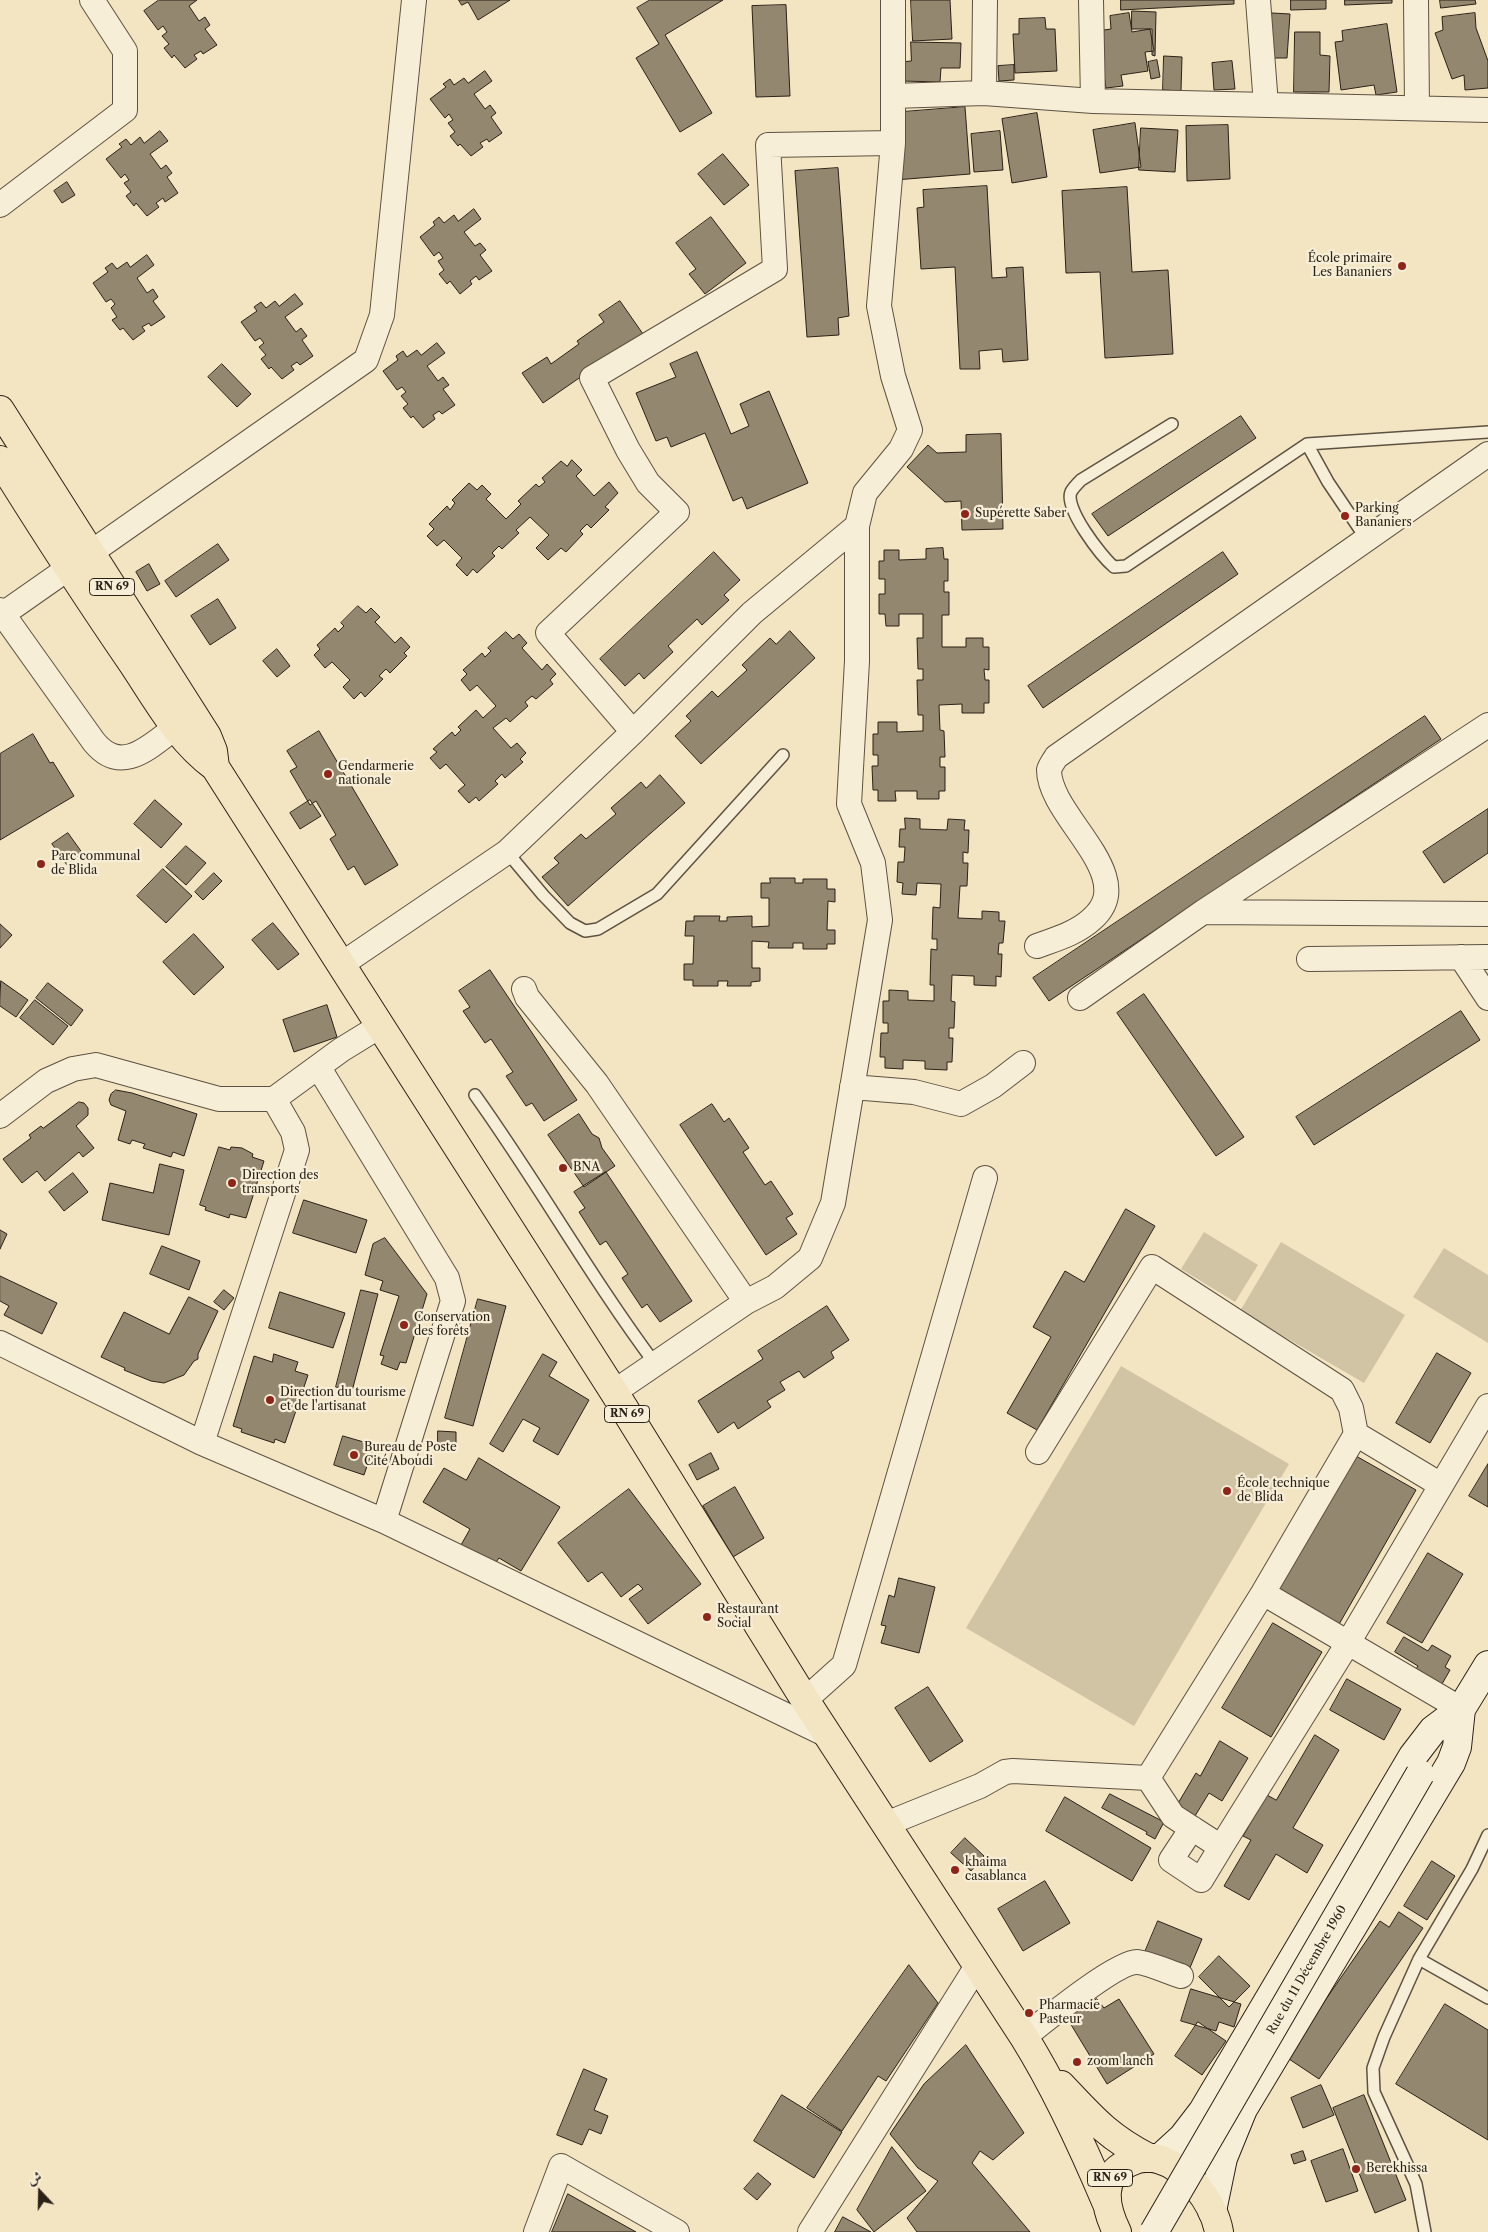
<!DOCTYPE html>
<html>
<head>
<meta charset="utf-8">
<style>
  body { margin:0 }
  #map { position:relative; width:1488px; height:2232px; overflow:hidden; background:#f3e5c2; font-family:"Libre Caslon Text",Amiri,serif }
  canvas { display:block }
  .north { position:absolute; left:15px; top:2167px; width:50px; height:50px; -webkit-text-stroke:4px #f7eed7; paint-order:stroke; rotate:339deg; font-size:14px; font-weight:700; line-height:20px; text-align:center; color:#2b2117 }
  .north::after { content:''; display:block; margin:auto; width:18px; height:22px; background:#2b2117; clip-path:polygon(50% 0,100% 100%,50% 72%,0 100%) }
</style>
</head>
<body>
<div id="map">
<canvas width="1488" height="2232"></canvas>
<div class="north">ش</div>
</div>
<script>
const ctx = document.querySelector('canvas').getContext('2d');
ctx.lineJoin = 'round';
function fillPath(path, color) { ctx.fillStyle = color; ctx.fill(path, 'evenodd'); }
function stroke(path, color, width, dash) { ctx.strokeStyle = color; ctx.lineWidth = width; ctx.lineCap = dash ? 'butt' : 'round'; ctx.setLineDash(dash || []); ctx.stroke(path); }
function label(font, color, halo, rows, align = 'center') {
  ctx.font = font + ' "Libre Caslon Text",serif'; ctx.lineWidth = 4.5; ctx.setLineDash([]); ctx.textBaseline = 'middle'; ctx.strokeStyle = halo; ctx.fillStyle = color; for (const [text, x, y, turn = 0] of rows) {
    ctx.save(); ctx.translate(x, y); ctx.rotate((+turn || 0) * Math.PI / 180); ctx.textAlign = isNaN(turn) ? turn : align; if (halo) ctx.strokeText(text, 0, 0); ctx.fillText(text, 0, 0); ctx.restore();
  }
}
fillPath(new Path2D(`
  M1204,1232L1258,1265L1235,1302L1181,1269Z
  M1281,1242L1405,1315L1364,1383L1240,1311Z
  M1444,1248L1488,1275V1343L1413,1297Z
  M1121,1366L1289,1464L1134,1726L966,1628Z`), '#d1c4a5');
const building = new Path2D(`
  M159,0H197L189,6L199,21L205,17L210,25L205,29L217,45L203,54L201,51L194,55L197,59L185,68L174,55L172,58L164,48L169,44L162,36L167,32L163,26L158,30L144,11Z
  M459,0H510L478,20L468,2L462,5Z
  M650,0H723L665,35L712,113L680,132L636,58L659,44L637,8Z
  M911,0H950L952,39L913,41Z
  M1121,0H1234V4L1121,10Z
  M1291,0H1326V9L1291,10Z
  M1345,0H1392V3L1345,5Z
  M1440,0H1475L1476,4L1441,8Z
  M786,5L790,96L756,97L752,6Z
  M1132,11L1156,12L1155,56L1152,55V29H1132Z
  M1129,13L1132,32L1150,29L1154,51L1145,52L1148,71L1121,75L1123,86L1106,88L1097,31L1111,29L1110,16Z
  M1272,13L1290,14L1287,58H1270Z
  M1475,13L1476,28L1488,61V88L1465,90L1464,75L1452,79L1435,33L1443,30L1442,17Z
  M1045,18L1046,29H1055L1057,71L1015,73L1013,34H1019V19Z
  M1387,24L1397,92L1376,95L1374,85L1341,90L1335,42L1343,41L1342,31Z
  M1295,32H1320V55L1330,56L1329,92H1294Z
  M911,42L961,43L960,68H941L940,82L901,81V62L911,61Z
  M1164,56L1182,57L1181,91L1163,90Z
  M1157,60L1160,77L1151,79L1148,62Z
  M1232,61L1235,89L1214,90L1212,63Z
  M1014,65V80L999,81L998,66Z
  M485,71L492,81L474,94L485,109L490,105L496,113L491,117L502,133L489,142L487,139L480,143L483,147L471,156L460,144L458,146L450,136L455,132L448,123L453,120L449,114L445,118L430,99L446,87L443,84L450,79L454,85L464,78L468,83Z
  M965,107L970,174L895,180L890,113Z
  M1037,113L1047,177L1012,183L1002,119Z
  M1135,123L1141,167L1100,173L1093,130Z
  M1228,125L1230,179L1187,181L1186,126Z
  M1141,128L1178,130L1175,172L1139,170Z
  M160,131L168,141L150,154L161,169L166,165L172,173L167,177L178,193L165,202L163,198L156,203L159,207L147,216L136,203L134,206L126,196L131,192L124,183L129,180L125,174L121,178L106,159L122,147L119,144L126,139L131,145L140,137L144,143Z
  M1000,131L1003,170L974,172L971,134Z
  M723,154L749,185L724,205L698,174Z
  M838,168L849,316L838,318L839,335L807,337L795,171Z
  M67,182L75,195L62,203L54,191Z
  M987,186L992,278L1007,277L1006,268L1023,267L1028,360L1003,362L1002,349L979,351L980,369H960L955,267L921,269L917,208L924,207L923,190Z
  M1127,187L1132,272L1168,270L1173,354L1105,358L1100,272L1066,273L1062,191Z
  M474,209L481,219L464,232L475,246L480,243L486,250L480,255L492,271L479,280L476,276L470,281L472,284L460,294L450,281L447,284L439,274L444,270L438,261L443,258L439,252L434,256L420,237L435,225L433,222L439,217L444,223L454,215L458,221Z
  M711,217L746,263L705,294L689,274L696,269L676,243Z
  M147,255L154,265L137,278L147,293L153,289L158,297L153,301L165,317L151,326L149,323L142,327L145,331L133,340L123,328L120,330L112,320L117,317L111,308L115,304L111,299L106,302L93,283L108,272L105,268L112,263L117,269L127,262L130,267Z
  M295,294L303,304L285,317L296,332L301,328L307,336L302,340L313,356L300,365L297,362L291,366L294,370L282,379L271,367L269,369L261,359L266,355L259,347L264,343L260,338L255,341L241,322L257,311L254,307L261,302L266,308L275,301L279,306Z
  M620,301L643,334L543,403L522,373L547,357L551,364L579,344L577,341L604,322L599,315Z
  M437,343L445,353L427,366L438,381L443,377L449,385L443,389L455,405L442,414L439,411L433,415L435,419L423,428L413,416L411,418L403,408L408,404L401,396L406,392L402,387L397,390L383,371L398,360L396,356L403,351L407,357L417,350L421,355Z
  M697,352L731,434L749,426L740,404L769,391L808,483L747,509L742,497L733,501L705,433L671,447L667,437L656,441L636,393L676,377L670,364Z
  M222,364L251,394L237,407L208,377Z
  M1241,416L1256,438L1108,536L1092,514Z
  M1001,434L1003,529L962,530L961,501L945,502L907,467L928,445L937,453L966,452V435Z
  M572,460L582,470L576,476L594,496L609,482L618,493L605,507L609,510L591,528L587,524L580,531L583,534L566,552L561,548L548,560L536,548L549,535L530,517L516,530L519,533L502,549L499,546L492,553L495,556L477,573L473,569L467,576L456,565L462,558L444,540L437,546L427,536L434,529L429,524L447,506L450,510L455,503L452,500L469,483L477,490L482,485L491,494L486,499L506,519L521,504L518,501L536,484L539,487L545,482L542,478L561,461L567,466Z
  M218,544L229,560L176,597L165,581Z
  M943,548L944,559H948V581H944V592H949V615H942V647H966V638H983V647H989V670L984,669L985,680H989V703H984V713H962V704L939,705L940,730L944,731L945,757H940V767H945V791H939V799H917V791H895L896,801H878V790H873L872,766H878V755H873V734H878V722H897V732L923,731V715H918L917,680H923V669H918L917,638H923V614H899V626H886L885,614H879V594H885V579H879V561H884V550H899V560L926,559V549Z
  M714,552L740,580L724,595L729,600L702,625L697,619L668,646L673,652L644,679L639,673L625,686L600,659Z
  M1223,552L1238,574L1043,708L1028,686Z
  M149,564L160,584L147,591L136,572Z
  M218,599L236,628L210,645L191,616Z
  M358,606L366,613L371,608L380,617L375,622L395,643L401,637L410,647L404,653L407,656L390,673L386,669L379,676L383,679L365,697L361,692L354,699L343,687L350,680L332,662L325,668L314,655L320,649L317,645L335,628L338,632L344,626L341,623Z
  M790,631L815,658L701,764L675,736L691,721L686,716L712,691L718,697L747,670L742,665L770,638L776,644Z
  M506,632L513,639L519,634L527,643L522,648L542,670L547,664L556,674L550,680L553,684L536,699L532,696L525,702L528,706L510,722L506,718L493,728L511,748L517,743L526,753L520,759L523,762L505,778L502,774L495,781L498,784L479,801L476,797L469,803L458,791L465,785L446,764L440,769L430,758L437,752L433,749L452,732L455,736L461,730L458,727L476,710L483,718L496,706L477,685L470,691L461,680L467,674L463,670L482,653L485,657L491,651L488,648Z
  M277,649L290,666L277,677L263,661Z
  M1425,716L1441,739L1049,1001L1033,978Z
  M319,731L398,865L365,885L354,866L348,870L330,839L336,835L316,801L310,805L290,771L297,767L287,751Z
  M33,734L50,763L53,762L74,796L0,840V754Z
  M660,775L685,803L568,906L542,877L559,863L554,858L581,834L586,839L616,814L611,808L641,782L646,788Z
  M155,800L182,824L161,848L134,824Z
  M310,800L321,816L300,829L290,813Z
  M1488,809V853L1444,883L1423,852Z
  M905,818L920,819V829L947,830L948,819L965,820L964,830H969L968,853L963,852V863H968L967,886H960L958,918L982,919V911L999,912V921H1005L1003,943H999L998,954H1002L1001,977L996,976V986L974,985V976L952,975L951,1001L955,1002L954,1028H949V1038H953L952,1062H947V1070L925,1069V1061L903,1060V1069L885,1068V1057H880L881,1033H888V1023H883V1001H889V990L908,991V1000L934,1001V985H930L931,949L937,950V939H932L933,907L940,908L941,884L917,883L916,895L902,894L903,883L897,882L898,862H904L905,847H899L900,829H905Z
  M68,833L83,854L67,865L52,844Z
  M186,846L206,863L186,885L166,867Z
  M163,869L192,896L166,923L137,896Z
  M214,873L222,881L203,900L195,892Z
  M770,878H795V883H803V879H827V889H835V902L828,901L827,930H835V944H827V949H803V943H793V948H768L769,942L752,941V968H760V981L751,982V986H727L728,981H718V986H693V980H684V964H693L694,936H685L686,921H694V916H720L719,921H727V917L752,916V927L769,926V898H761V883H770Z
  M273,923L299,954L278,970L252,940Z
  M0,924L12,935L0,948Z
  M194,934L224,967L194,995L163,962Z
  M490,970L577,1100L544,1121L532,1103L526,1106L506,1076L513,1072L491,1039L485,1043L463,1011L470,1007L459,991Z
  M1,981L28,1000L16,1017L0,1006Z
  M48,983L83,1010L71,1026L36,998Z
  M1144,994L1244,1137L1216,1156L1117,1013Z
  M35,1000L68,1026L53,1045L20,1018Z
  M327,1005L337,1037L294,1052L283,1020Z
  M1461,1011L1480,1040L1314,1145L1296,1117Z
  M116,1090L132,1093L197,1114L184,1156L173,1152L171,1157L143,1148L145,1144L132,1140L130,1144L118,1140L126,1111L111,1105L109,1100L111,1094Z
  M79,1102L84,1103L88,1108V1115L76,1126L94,1148L83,1157L79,1152L45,1181L37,1171L22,1183L3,1159L31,1138L29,1135L41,1126L43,1128Z
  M712,1104L724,1122L729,1118L749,1148L743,1152L765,1185L771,1181L793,1214L786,1218L797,1234L766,1255L680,1125Z
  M579,1114L592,1134L599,1138L602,1148L615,1166L584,1187L548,1135Z
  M219,1147L230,1150L231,1147L242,1148L253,1154L252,1157L264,1161L246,1218L230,1214L229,1218L205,1210L206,1207L200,1205Z
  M160,1164L184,1170L169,1235L102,1220L110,1183L153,1193Z
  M606,1172L692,1301L660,1322L647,1304L642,1308L622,1278L628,1274L606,1241L600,1245L579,1212L585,1208L574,1192Z
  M73,1173L88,1192L64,1211L49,1192Z
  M304,1200L367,1220L356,1253L293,1233Z
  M1126,1209L1155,1226L1037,1430L1007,1413L1051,1337L1033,1327L1065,1271L1084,1282Z
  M0,1230L7,1234L0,1249Z
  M385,1238L427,1294L406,1363L400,1362L397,1370L381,1364L384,1356L380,1355L399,1296L380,1290L383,1281L365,1275L373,1244Z
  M162,1246L200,1261L189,1290L150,1274Z
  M0,1276L57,1303L42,1334L4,1315L9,1306L0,1301Z
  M224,1290L234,1298L224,1310L214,1302Z
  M361,1290L378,1294L352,1391L336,1387Z
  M280,1292L345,1313L333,1348L269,1328Z
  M189,1297L218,1311L198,1354V1359L194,1361L184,1375L164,1383L151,1381L124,1370L125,1368L101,1357L124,1312L169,1334Z
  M478,1299L506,1306L473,1426L445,1418Z
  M827,1306L849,1340L831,1352L834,1358L804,1378L799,1371L780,1382L785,1390L767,1401L771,1407L738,1429L734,1422L718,1433L698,1401L763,1359L758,1351Z
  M1437,1353L1471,1373L1430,1443L1396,1423Z
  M274,1354L298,1362L295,1371L308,1375L285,1443L275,1439L274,1443L241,1432L242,1429L233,1426L254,1356L272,1362Z
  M543,1354L557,1362L549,1376L589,1400L558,1455L533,1441L540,1428L523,1419L503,1452L490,1444Z
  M438,1431L456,1432V1445L438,1444Z
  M343,1436L374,1445L364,1475L334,1465Z
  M711,1453L719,1469L697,1480L689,1465Z
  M1356,1456L1416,1490L1338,1626L1278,1592Z
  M479,1458L560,1507L521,1571L499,1558L494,1565L461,1545L470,1529L423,1502L444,1468L466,1480Z
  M1488,1464V1507L1469,1496Z
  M735,1487L764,1538L733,1557L703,1506Z
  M629,1489L701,1584L648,1624L629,1599L643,1589L638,1584L621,1597L602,1572L588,1582L558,1543Z
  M1428,1553L1463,1574L1422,1643L1387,1623Z
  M899,1578L935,1587L919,1653L881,1643L886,1626L881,1625L889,1595L894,1597Z
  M1273,1623L1322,1652L1271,1737L1222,1708Z
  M1404,1637L1428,1651L1432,1645L1451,1656L1445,1667L1450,1670L1442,1684L1416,1669L1418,1666L1395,1652Z
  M1347,1679L1401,1709L1384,1740L1330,1710Z
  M928,1687L963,1741L930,1762L895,1708Z
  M1315,1735L1339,1750L1293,1828L1323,1845L1307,1873L1276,1854L1249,1900L1224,1886L1251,1840L1243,1836L1267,1795L1276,1800Z
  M1220,1741L1248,1758L1222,1801L1209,1793L1195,1816L1177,1805L1196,1773L1200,1776Z
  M1110,1794L1164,1822L1155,1839L1146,1834L1147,1832L1102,1808Z
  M1065,1797L1151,1848L1132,1881L1046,1831Z
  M965,1838L984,1856L971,1871L951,1853Z
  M1432,1861L1455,1876L1427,1920L1404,1906Z
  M1045,1881L1070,1923L1023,1951L998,1909Z
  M1399,1912L1423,1928L1319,2079L1286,2057L1380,1921L1389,1927Z
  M1158,1921L1202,1939L1189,1970L1145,1952Z
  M1219,1956L1250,1986L1229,2007L1199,1977Z
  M909,1965L938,2003L886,2081L878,2076L842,2131L807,2108Z
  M1191,1989L1241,2004L1234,2027L1219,2022L1216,2031L1181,2021Z
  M1097,1999L1104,2008L1119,1999L1154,2054L1107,2084L1067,2018Z
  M1445,2004L1488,2030V2140L1396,2084Z
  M1198,2022L1226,2041L1202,2075L1175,2056Z
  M966,2045L1024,2133L993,2160L980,2151L972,2163L1030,2232H917L907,2218L938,2181L918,2168L890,2134L924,2084Z
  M584,2069L607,2079L594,2110L608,2116L601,2134L589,2129L582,2145L557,2135Z
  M1321,2085L1334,2115L1303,2128L1291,2098Z
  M782,2095L842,2132L814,2178L754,2141Z
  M1364,2095L1406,2200L1375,2213L1333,2108Z
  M892,2147L926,2191L874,2232L857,2210Z
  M1343,2149L1358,2191L1326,2202L1311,2161Z
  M1303,2151L1306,2160L1294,2164L1291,2155Z
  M758,2173L771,2184L757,2200L744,2189Z
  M568,2194L636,2232H552Z
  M843,2217L871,2232H835Z`);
fillPath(building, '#938770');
stroke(building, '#2b2117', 1);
const service = new Path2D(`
  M1172,424L1081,480C1078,483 1073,488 1071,492C1064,508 1101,556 1114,567L1126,566L1307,444L1328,482L1367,540
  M1307,444L1488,432
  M507,852L543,895L570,923L585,931L598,929L657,894L783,755
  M475,1095C538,1183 591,1278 656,1365
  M1419,1959L1488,1998
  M1425,2232L1416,2184L1374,2092L1373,2068L1384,2037L1419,1959L1472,1869L1488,1835`);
const minor = new Path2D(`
  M1091,0L1093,101
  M1258,0L1266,105
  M1416,0L1417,108
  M984,93L985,0
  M893,96L984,93L1093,101L1488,110
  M0,205L125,110V51L92,0
  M0,610L94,742C122,776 150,746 176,727
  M3,614L366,360L382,315L414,0
  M633,732L548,633L677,512L648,483L628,450L592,378L775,269L768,145L893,143
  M1203,912L1488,914
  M1037,946C1056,939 1077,933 1092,919C1141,876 1049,817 1049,770C1050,766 1054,761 1056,757L1488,454
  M1461,957L1488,998
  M1309,959L1488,957
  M342,964L507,852L633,732L752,613L857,526
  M524,989L527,997L597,1084L746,1302
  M1080,998L1203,912L1488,725
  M319,1068L447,1278L453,1301L384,1521
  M852,1087L914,1092L961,1104L993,1086L1023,1063
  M0,1116L46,1081L73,1069L96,1065L219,1099H274L341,1050L380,1026
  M0,1343L202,1443L384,1521L829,1736
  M614,1392L746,1302L775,1287L810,1258L833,1203L880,920L873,863L849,804L857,661V526L865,493L901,449L910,430L893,376L879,306L893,143V0
  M202,1443L297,1150L293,1132L274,1099
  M1038,1452L1152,1267L1342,1390L1351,1408L1356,1434
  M1263,1593L1461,1709
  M805,1700L844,1665L985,1178
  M1148,1778L1173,1816L1221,1847L1348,1643L1488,1406
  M886,1824L980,1786L1005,1772L1013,1771L1148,1778L1263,1593L1356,1434L1441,1485
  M1192,1828L1171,1860L1201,1880L1221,1847
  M1024,2037C1043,2022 1116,1962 1137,1962C1146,1962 1171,1973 1181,1976
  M536,2232L561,2166L677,2232
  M810,2232L977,1966`);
const secondary = new Path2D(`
  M1452,1724L1488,1665
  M1159,2159L1183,2137L1203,2111L1413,1756L1433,1730L1461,1709
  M1212,2211L1223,2158L1243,2109L1451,1763L1457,1747L1461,1709`);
const primary = new Path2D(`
  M0,410L207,736L213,751L215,767
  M0,460C43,529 87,597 133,664C157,700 179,741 215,767L614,1392L805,1700L1024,2037C1057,2090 1083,2147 1107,2204
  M1061,2085C1092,2118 1108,2137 1149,2158
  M1117,2232C1105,2208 1098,2176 1128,2163C1137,2158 1147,2156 1158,2159C1187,2167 1214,2203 1219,2232`);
stroke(service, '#5d5242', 14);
stroke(minor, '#5d5242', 26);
stroke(secondary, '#2b2117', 30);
stroke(primary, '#2b2117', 30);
stroke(service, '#f7eed7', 11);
stroke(minor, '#f7eed7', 24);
stroke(secondary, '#f7eed7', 28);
stroke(primary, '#f3e5c2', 28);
const secondaryBridge = new Path2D(`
  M1154,2232L1420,1774`);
stroke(secondaryBridge, '#2b2117', 30, []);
stroke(secondaryBridge, '#f7eed7', 28);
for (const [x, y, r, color] of [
  [1402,266,5,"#8f2418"],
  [965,514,5,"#8f2418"],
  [1345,516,5,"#8f2418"],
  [328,774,5,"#8f2418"],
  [41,864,5,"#8f2418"],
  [563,1168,5,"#8f2418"],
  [232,1183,5,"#8f2418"],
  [404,1325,5,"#8f2418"],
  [270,1400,5,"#8f2418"],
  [354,1455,5,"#8f2418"],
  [1227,1491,5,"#8f2418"],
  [707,1617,5,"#8f2418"],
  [955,1870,5,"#8f2418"],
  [1029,2013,5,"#8f2418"],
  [1077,2062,5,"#8f2418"],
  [1356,2169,5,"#8f2418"]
]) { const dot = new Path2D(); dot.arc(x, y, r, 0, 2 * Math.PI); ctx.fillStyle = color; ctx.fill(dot); stroke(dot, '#f7eed7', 2); }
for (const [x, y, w] of [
  [112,587,45],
  [627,1414,45],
  [1110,2178,45]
]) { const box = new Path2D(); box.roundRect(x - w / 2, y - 8.5, w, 17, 4); ctx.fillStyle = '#f7eed7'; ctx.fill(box); stroke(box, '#2b2117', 1); }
label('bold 11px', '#2b2117', null, [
  ["RN 69",112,587],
  ["RN 69",627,1414],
  ["RN 69",1110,2178]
]);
label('12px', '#2b2117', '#f7eed7', [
  ["École primaire",1392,259,"right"],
  ["Les Bananiers",1392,273,"right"],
  ["Parking",1355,509],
  ["Bananiers",1355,523],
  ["Supérette Saber",975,514],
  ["Gendarmerie",338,767],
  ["nationale",338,781],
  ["Parc communal",51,857],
  ["de Blida",51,871],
  ["BNA",573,1168],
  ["Direction des",242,1176],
  ["transports",242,1190],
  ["Conservation",414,1318],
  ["des forêts",414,1332],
  ["Direction du tourisme",280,1393],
  ["et de l'artisanat",280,1407],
  ["Bureau de Poste",364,1448],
  ["Cité Aboudi",364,1462],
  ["École technique",1237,1484],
  ["de Blida",1237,1498],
  ["Restaurant",717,1610],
  ["Social",717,1624],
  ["khaima",965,1863],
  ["casablanca",965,1877],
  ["Pharmacie",1039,2006],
  ["Pasteur",1039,2020],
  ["zoom lanch",1087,2062],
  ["Berekhissa",1366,2169]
], 'left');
label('12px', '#2b2117', '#f7eed7', [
  ["Rue du 11 Décembre 1960",1307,1970,-60]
]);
</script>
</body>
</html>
